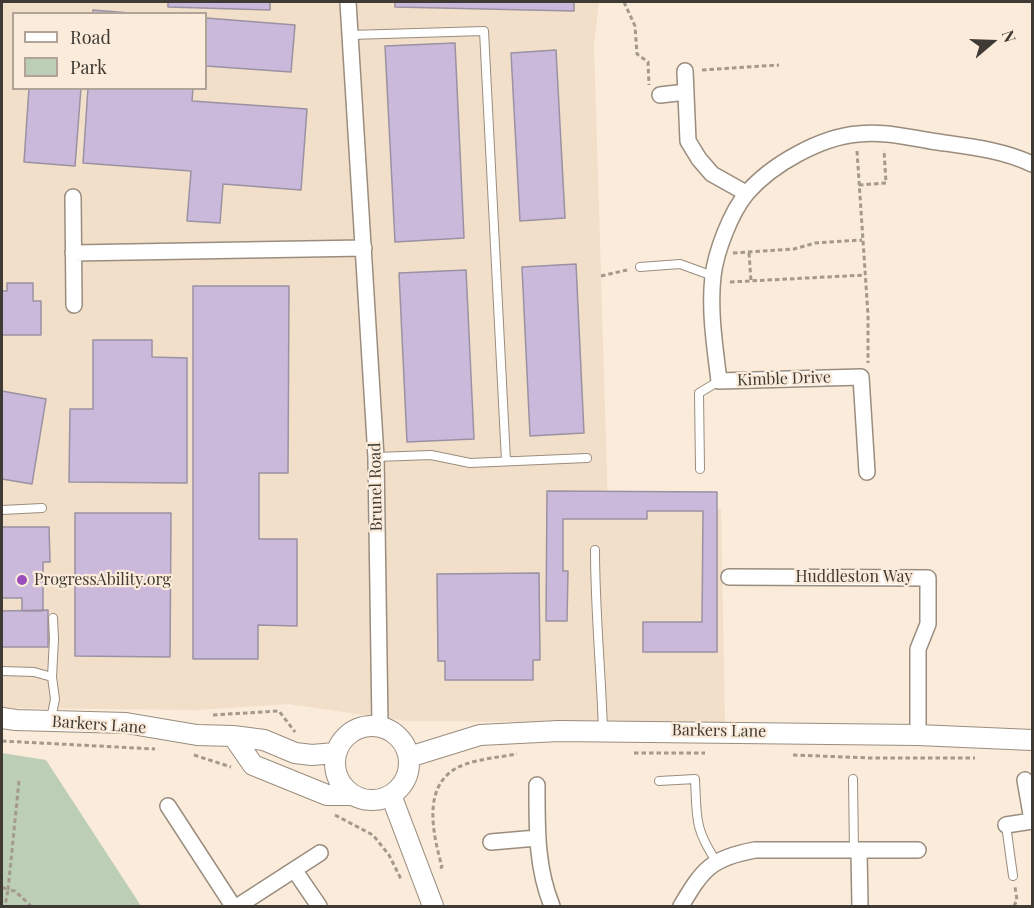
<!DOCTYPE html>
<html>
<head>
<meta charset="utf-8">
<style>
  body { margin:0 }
  #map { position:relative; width:1034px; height:908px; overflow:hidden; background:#faebda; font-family:"Playfair Display",serif }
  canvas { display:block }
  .frame { position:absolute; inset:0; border:3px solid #3f3a33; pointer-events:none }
  .legend { position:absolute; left:12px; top:12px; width:195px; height:78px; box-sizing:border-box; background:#faebda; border:2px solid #afa497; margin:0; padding:8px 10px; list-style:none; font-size:18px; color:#3f3a33 }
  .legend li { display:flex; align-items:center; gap:12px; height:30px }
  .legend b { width:30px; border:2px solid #afa497 }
  .north { position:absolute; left:962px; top:12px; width:60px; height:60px; -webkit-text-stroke:4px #faebda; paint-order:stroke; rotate:71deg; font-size:16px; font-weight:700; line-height:24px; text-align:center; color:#3f3a33 }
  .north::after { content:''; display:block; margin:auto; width:21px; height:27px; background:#3f3a33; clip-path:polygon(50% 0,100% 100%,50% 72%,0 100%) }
</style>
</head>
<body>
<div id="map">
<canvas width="1034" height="908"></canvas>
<div class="frame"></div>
<ul class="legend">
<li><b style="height:8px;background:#fff"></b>Road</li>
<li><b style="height:16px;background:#bdceb7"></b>Park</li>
</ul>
<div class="north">N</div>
</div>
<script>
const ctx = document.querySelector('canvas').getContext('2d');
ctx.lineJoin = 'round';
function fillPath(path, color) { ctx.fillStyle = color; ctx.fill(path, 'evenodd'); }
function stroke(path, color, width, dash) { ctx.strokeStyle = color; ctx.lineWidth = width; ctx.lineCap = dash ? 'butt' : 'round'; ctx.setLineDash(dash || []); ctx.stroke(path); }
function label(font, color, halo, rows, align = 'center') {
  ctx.font = font + ' "Playfair Display",serif'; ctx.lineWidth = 4.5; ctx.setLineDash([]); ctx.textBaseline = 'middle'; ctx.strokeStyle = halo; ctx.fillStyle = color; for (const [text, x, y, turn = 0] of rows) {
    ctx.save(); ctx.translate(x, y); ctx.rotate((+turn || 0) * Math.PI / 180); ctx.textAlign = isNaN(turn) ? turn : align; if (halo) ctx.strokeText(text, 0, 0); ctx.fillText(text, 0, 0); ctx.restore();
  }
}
fillPath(new Path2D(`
  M2,2H599L594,43L608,508L721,509L725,723L405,721L288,704L197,710L2,708ZM14,14H206V88H14Z`), '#f2dfc9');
fillPath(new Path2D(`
  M2,753L46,760L141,906H2Z`), '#bdceb7');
const building = new Path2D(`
  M168,2H270V10L168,7Z
  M395,2H574V11L395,7Z
  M93,10L142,14H93Z
  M206,18L295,25L291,72L206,66Z
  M455,43L464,238L395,242L385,46Z
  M556,50L565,218L520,221L511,53Z
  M29,88H81L75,166L24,162Z
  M88,88H193L192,101L307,109L301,190L223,184L220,223L187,221L191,171L83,163Z
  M576,264L584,433L530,436L522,267Z
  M466,270L474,439L407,442L399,273Z
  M7,283H33V301H41V335H2V291H7Z
  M193,286H289L288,473H259V539H297V626L258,625V659H193Z
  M93,340H152V357L187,358V483L69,482L70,409H93Z
  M2,391L46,399L32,484L2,479Z
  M547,491L717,492V652H643V622H702L703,511H647V519H563V571H568L567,621H546Z
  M75,513H171L170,657L75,656Z
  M2,527H49L50,562H43V611H22V598H2Z
  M539,573L540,660H533V680H445V661H438L437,574Z
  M48,610V647H2V611Z`);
fillPath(building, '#cbb9db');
stroke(building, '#9a91a2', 1.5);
const service = new Path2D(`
  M350,35L484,31L506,461
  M640,267L680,264L713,276
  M376,457L431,455L470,463L587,458
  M700,469L699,393L719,381
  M2,510L42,508
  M595,550C595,610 601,670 603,730
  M2,671L34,672L52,677L55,699L51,719
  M52,677L54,639L53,618
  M853,779L854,851
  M659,781L695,779C697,817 694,828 716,861
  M1006,825L1013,876`);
const minor = new Path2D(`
  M348,2L376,457L380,726
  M685,71L688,141L699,159L712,174L746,193
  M660,95L686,92
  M73,197L74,305
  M73,253L364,248
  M867,472L861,377L719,381C715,347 709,311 713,276C716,251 731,212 747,193C772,164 821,137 858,134C883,131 906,137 931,141C964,146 1001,149 1032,164
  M729,577L928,578V624L918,649V735
  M1025,780L1032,820
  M537,785C537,827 536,867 552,906
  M168,806L233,906
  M1006,825L1032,821
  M491,842L537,838
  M859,851L860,906
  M295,871L319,906
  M238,906L320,853
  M681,906C703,869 711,858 755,850H918`);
const tertiary = new Path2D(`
  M2,718L16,720L126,723L197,735L233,736L264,740L295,753L312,755L335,753
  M335 763a37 37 0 1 1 74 0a37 37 0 1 1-74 0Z
  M233,736L253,765L327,795H351
  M409,757L480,735L559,731L918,735L1032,740
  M391,795L433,906`);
stroke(service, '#9a8d7e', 10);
stroke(minor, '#9a8d7e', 18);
stroke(tertiary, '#9a8d7e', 22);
stroke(new Path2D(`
  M624,2L635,26L637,54L648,62L649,85
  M702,70L779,65
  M857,151L868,315V363
  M859,185L886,183L884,150
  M733,253L794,249L815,243L862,240
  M749,253L751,281
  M601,276L627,270
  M730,282L865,275
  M213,715L279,711L295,732
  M2,741L155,749
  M634,753H705
  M194,755L231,767
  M793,755L871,758H975
  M19,781L8,890L15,891L31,906
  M335,815L373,835L389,855L401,879
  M440,868L442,867C433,834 420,782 463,765C479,759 500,757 517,754
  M2,887L8,890L5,906
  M1014,906L1017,900L1015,887`), '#a3998d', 3, [4.5, 3]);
stroke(service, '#fff', 8);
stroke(minor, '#fff', 15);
stroke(tertiary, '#fff', 20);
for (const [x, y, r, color] of [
  [22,580,6,"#9b4cbc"]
]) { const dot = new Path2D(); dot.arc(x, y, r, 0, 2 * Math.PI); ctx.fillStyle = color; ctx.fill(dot); stroke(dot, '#faebda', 2); }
label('16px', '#3f3a33', '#faebda', [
  ["Kimble Drive",784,379,-2],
  ["Brunel Road",376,487,-91],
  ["Huddleston Way",854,577],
  ["Barkers Lane",99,725,4],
  ["Barkers Lane",719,731,1]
]);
label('16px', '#3f3a33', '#faebda', [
  ["ProgressAbility.org",34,580]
], 'left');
</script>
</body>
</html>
